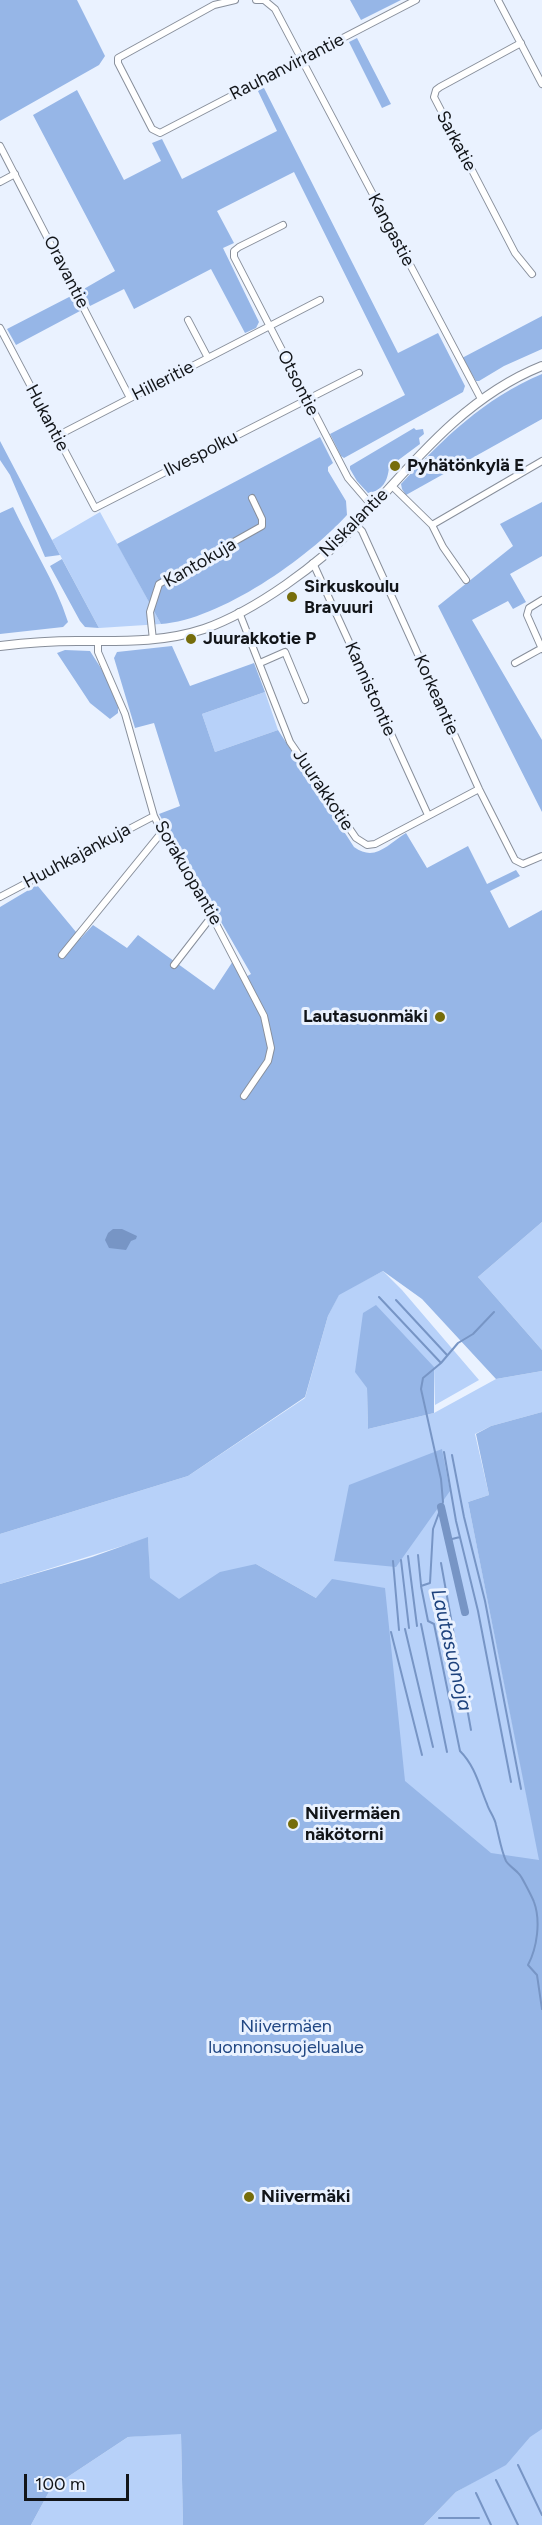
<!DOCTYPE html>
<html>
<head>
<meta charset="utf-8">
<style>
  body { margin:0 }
  #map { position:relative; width:542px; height:2525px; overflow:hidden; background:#eaf2ff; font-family:Figtree,sans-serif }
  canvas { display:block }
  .scale { position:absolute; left:24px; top:2474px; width:105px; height:27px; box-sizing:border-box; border:3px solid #121519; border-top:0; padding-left:8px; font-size:18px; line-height:21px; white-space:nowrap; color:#121519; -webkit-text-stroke:4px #eaf2ff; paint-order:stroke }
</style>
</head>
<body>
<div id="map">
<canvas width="542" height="2525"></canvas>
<div class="scale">100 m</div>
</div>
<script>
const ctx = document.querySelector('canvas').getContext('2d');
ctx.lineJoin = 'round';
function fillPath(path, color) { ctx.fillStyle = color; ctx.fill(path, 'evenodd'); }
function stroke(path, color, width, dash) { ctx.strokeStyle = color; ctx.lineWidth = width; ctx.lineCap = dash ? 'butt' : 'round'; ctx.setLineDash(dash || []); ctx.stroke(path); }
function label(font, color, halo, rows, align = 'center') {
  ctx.font = font + ' Figtree,sans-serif'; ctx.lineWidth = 6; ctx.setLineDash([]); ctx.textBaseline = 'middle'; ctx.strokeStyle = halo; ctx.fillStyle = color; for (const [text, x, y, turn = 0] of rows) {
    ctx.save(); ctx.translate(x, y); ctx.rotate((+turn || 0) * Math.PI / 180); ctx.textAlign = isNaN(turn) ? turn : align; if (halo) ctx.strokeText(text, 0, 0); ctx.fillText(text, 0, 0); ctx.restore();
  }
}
fillPath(new Path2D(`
  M100,512L161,624L99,628L52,540Z
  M265,692L278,730L215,752L202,714Z
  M542,1222V1350L478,1277Z
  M383,1271L402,1290L479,1380L435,1405L434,1367L367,1388L368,1429L434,1413L496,1379L542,1371V1412L491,1426L475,1434L489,1495L468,1502L536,1841L542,1844V2525H424L456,2492L477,2480L181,2392L148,1538L0,1584V1534L188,1476L305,1398L328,1316L339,1294ZM256,1564L316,1598L241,1780Z
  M181,2433L183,2525H31L51,2488L128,2437Z`), '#b7d1f9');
fillPath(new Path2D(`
  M0,0H77L105,56L99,65L0,121Z
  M350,0H401L361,20Z
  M357,38L391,104L382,108L349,42Z
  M263,86L398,353L438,333L465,386L463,392L344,458L341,456L330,434L405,395L294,172L217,211L234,243L223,248L259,322L256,328L245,333L211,269L134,309L124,289L90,306L82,290L115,271L33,115L77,90L124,180L161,161L152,143L162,139L182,179L277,131L257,89Z
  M71,296L80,311L16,345L7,329Z
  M542,316V349L504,366L479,381H476L462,358Z
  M542,374V419L406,495L402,489L401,484C444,438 483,399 542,374Z
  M414,428L416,430L423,429L424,434L419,438L420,444L389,467C388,480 383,491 368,493L357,481L350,469V466Z
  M320,437L333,463L328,467V471L346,501L347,515C308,558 220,620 161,624L117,544Z
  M0,441L52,540L60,555L45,557L10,475L0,460Z
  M542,502V556L510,574L526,602L513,609L508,601L472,620L542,740V812L438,606L513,546L500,524Z
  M13,507C31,545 55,581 68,622L63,627L0,634V513Z
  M62,559L99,628L85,627L80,621L50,566Z
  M172,646L190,686L254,663L265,692L202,714L215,752L278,730L354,847C375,862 387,845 406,833L427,868L468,846L487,884L516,870L520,876L490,891L509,928L542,910V1222L478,1277L542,1350V1371L496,1379L422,1299L383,1271L339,1295L328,1316L305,1397L188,1476L0,1534V907L37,885L81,938L93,925L127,948L138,935L214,990L233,961L242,979L251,974L159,814L180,806L154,723L135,728L114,658L117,652Z
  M65,650L90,651L104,673L118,707V713L110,719L90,703L57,653Z
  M376,1305L434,1367V1413L368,1429L367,1388L355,1372L363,1313Z
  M542,1412V2429L530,2437L506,2465L456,2492L424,2525H183L181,2434L128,2437L51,2488L31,2525H0V1584L92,1557L148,1537L150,1578L179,1599L220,1572L256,1564L316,1598L332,1579L385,1588L405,1781L491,1853L539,1860L468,1502L489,1495L476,1434L491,1426Z
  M442,1449L450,1491L396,1567L334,1561L349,1485Z`), '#96b6e7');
fillPath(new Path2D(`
  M113,1229H122L137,1236L136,1239L131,1241L126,1250L109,1248L105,1240L108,1233Z`), '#7795c5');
stroke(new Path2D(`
  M379,1297L441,1363
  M396,1300L447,1355
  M494,1312L473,1334L458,1343L441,1363L423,1378L421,1389L441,1479L443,1502L433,1529L430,1583L421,1586L428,1621L434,1624L460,1751C475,1766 479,1785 487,1804C489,1811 495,1818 496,1825C499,1836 501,1850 506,1861C509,1866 515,1869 519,1874C521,1875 533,1899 534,1902C541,1921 537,1948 528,1965L537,1975L542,2009
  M444,1452L456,1521L478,1611L511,1782
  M452,1455L464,1517L485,1601L521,1789
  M448,1540L460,1537
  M418,1555L421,1585
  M408,1556L417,1626
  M401,1560L409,1628
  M393,1561L399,1630
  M441,1563L471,1730
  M421,1624L447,1752
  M405,1629L433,1747
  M391,1632L422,1755
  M518,2465L542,2515
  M496,2480L518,2525
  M476,2493L491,2525
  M439,2518H479`), '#7795c5', 2);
stroke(new Path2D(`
  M441,1507L465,1612`), '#7795c5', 8);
const minor = new Path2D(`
  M235,0L214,5L118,58V63L152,129L160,133L416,0
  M256,0H264L275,9L481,399
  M498,0L542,84
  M521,43L440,87L436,90L434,97L515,253L532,274
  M0,146L130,398
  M0,182L15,174
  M283,225L239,247L234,251V257L348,478L372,506
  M188,320L208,358
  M0,328L95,508L359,373
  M57,436L320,300
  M392,486L432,525L542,461
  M356,525L362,531L479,789L515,860L523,864L542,856
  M432,525L443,547L466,580
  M313,563L428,815
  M542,600L529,608L527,615L542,649
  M239,612L290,742L356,838L367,845L375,844L479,789
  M153,640L150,612L159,584L262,526V519L252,498
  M98,641V652L125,714L154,816L162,832L202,897L264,1016L271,1048L268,1061L244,1096
  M260,663L285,652L305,700
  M515,663L542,648
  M0,897L154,816
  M62,955L162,832
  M174,965L212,916`);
const tertiary = new Path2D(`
  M0,646C25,643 52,641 77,641C120,641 162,643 204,629C255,611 320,564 357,524C412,464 464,397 542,366`);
stroke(minor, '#888f9b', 8);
stroke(tertiary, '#888f9b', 10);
stroke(minor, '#fff', 6);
stroke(tertiary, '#fff', 8);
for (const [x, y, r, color] of [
  [395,466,6,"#766d0b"],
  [292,597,6,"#766d0b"],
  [191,639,6,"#766d0b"],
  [440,1017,6,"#766d0b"],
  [293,1824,6,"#766d0b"],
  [249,2197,6,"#766d0b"]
]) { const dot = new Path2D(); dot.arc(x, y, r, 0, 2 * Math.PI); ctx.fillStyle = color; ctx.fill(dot); stroke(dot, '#eaf2ff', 2); }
label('18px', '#121519', '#eaf2ff', [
  ["Rauhanvirrantie",287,67,-27],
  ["Sarkatie",456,141,62],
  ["Kangastie",391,230,62],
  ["Oravantie",66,272,63],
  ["Hilleritie",163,381,-27],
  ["Otsontie",298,383,63],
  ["Hukantie",47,418,62],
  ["Ilvespolku",201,454,-27],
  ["Niskalantie",354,523,-45],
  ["Kantokuja",200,563,-30],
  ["Kannistontie",370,689,66],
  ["Korkeantie",436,695,66],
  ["Juurakkotie",323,790,56],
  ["Huuhkajankuja",77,856,-28],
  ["Sorakuopantie",188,873,60]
]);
label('bold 18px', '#121519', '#eaf2ff', [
  ["Pyhätönkylä E",407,466],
  ["Sirkuskoulu",304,587],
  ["Bravuuri",304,608],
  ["Juurakkotie P",203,639],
  ["Lautasuonmäki",428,1017,"right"],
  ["Niivermäen",305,1814],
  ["näkötorni",305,1835],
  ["Niivermäki",261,2197]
], 'left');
label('18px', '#214783', '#eaf2ff', [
  ["Niivermäen",286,2027],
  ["luonnonsuojelualue",286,2048]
]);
label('italic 20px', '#1d427d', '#eaf2ff', [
  ["Lautasuonoja",451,1650,77]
]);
</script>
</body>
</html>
